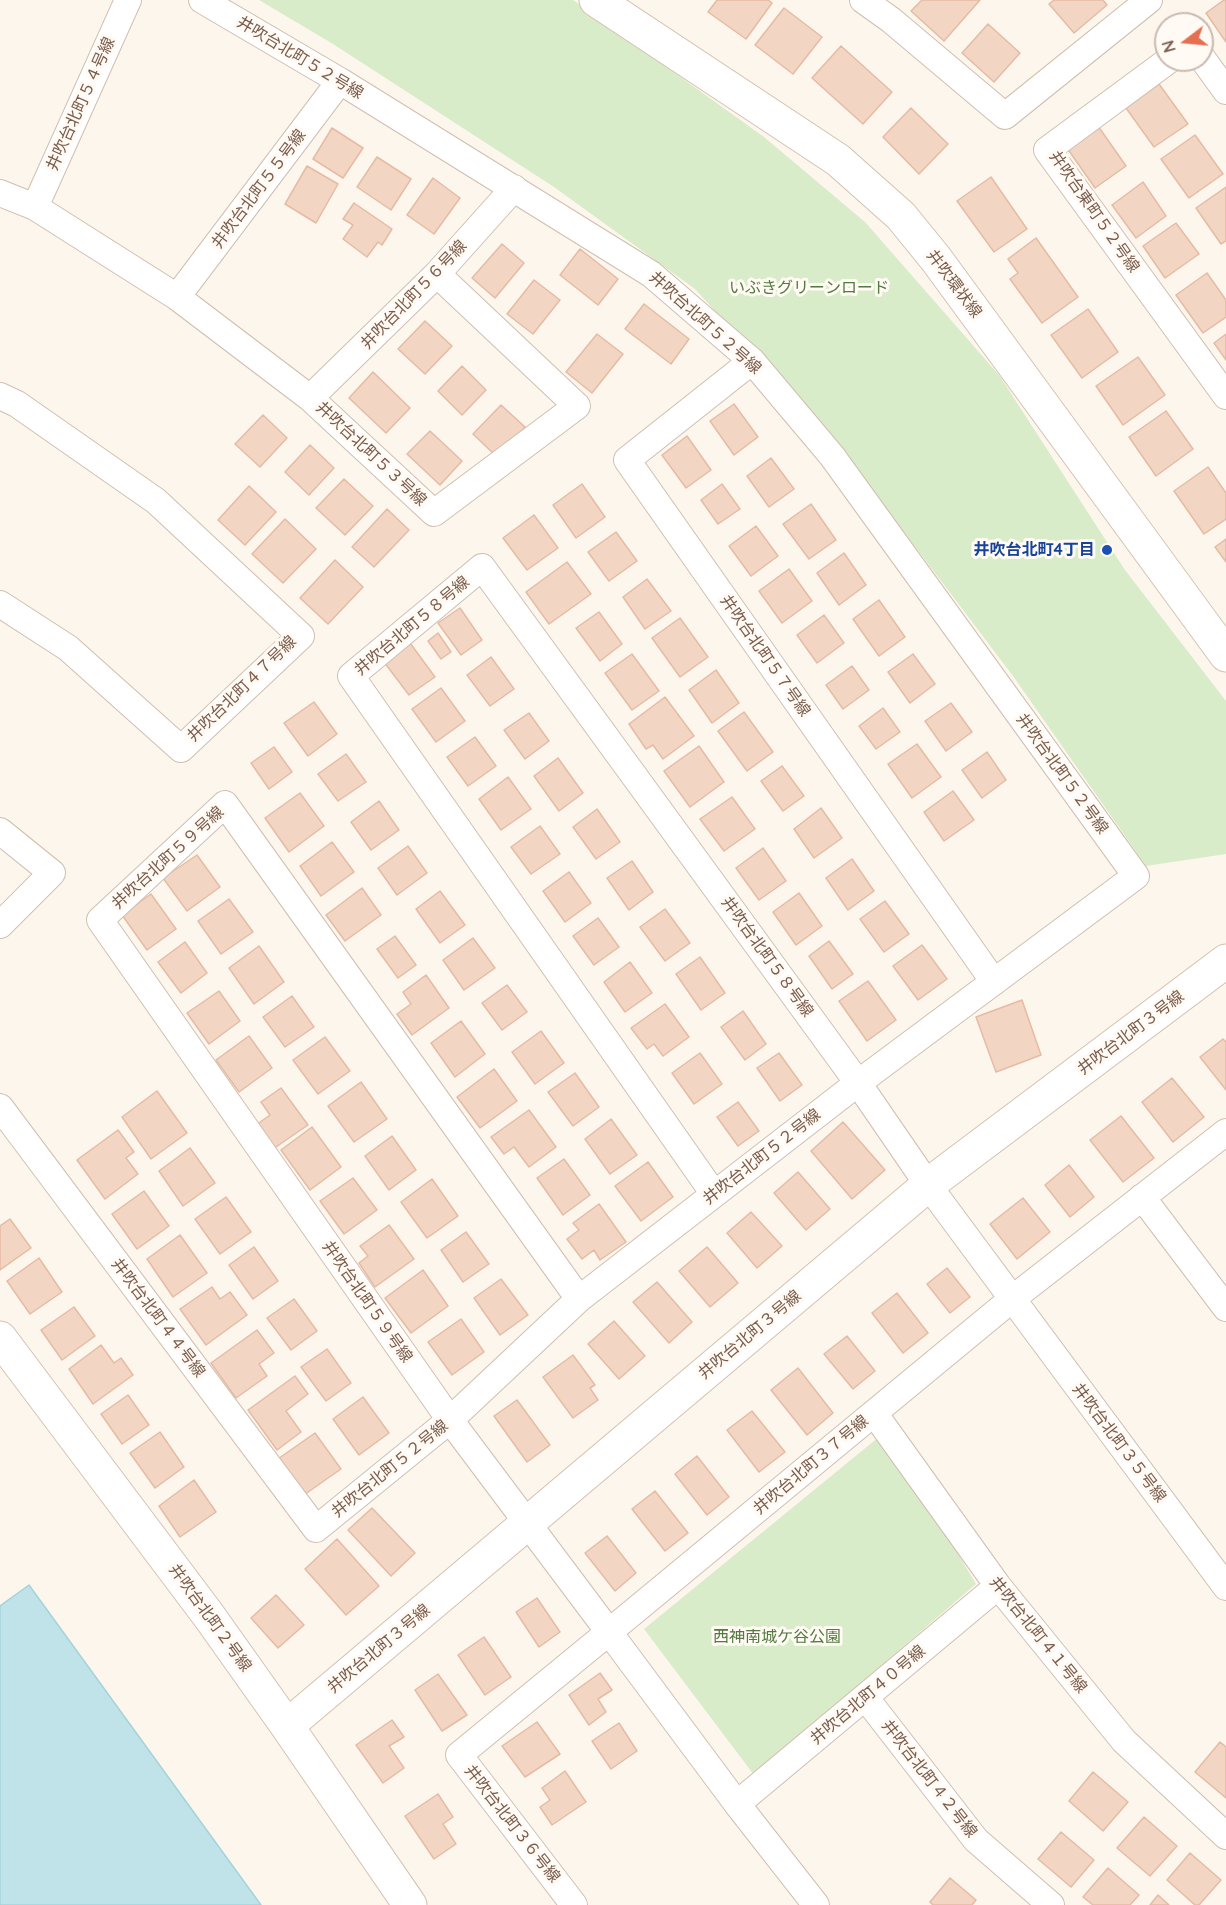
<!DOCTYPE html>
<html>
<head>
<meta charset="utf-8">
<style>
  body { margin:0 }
  #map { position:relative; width:1226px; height:1905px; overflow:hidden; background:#fdf6ec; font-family:Quicksand,sans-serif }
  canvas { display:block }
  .north { position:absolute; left:1154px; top:12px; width:60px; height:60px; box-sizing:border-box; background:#fffaf3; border:2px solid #cabbb1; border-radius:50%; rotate:254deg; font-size:16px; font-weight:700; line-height:24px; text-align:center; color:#7a5c4d }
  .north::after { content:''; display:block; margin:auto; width:21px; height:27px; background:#e76f51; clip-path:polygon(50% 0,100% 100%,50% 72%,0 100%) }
</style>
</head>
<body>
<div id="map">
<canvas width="1226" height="1905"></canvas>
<div class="north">N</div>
</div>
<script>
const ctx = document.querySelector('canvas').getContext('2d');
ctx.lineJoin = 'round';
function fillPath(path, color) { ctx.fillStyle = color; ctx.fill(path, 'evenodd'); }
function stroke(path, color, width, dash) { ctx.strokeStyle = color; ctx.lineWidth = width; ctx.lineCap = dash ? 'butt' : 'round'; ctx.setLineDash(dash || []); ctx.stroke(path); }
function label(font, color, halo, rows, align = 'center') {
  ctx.font = font + ' Quicksand,"Noto Sans JP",sans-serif'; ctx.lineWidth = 6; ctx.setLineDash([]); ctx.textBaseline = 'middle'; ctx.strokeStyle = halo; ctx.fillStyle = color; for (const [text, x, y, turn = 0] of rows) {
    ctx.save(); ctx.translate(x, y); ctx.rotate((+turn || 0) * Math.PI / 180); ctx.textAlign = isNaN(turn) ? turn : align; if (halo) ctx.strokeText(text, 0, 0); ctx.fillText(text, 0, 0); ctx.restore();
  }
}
fillPath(new Path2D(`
  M259,0H573L764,137L865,222L999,375L1125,570L1226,701V854L1146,866L1013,676L851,462L695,289L554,187L333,44Z
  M885,1432L976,1584L754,1775L644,1629Z`), '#d8ecc9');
const water = new Path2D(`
  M29,1585L261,1905H0V1606Z`);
fillPath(water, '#bfe3e8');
stroke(water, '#a5d3da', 1.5);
const building = new Path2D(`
  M717,0H768L772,3L746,39L708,12Z
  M922,0H980L944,41L911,11Z
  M1054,0H1103L1107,5L1074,33L1049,4Z
  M1224,0H1226V42L1206,13Z
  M784,8L822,37L793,74L755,45Z
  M988,24L1020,53L994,82L962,53Z
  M841,46L892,92L863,124L812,78Z
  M1159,84L1188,124L1154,147L1126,108Z
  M911,108L948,144L919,174L883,137Z
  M1098,126L1126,166L1095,188L1067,148Z
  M332,128L363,148L343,178L313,159Z
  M1195,135L1223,174L1189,198L1161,159Z
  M377,157L411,179L391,210L357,187Z
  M307,166L338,184L316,223L285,204Z
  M991,177L1027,229L994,252L957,201Z
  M433,178L460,198L434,234L407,215Z
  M1143,182L1166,216L1136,238L1112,205Z
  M1226,187V241L1221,244L1196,208Z
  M354,203L392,229L382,245L378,242L367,257L343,239L353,225L343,219Z
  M1176,223L1199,254L1165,278L1143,246Z
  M1036,238L1078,297L1042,323L1010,279L1018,273L1008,259Z
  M502,244L524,263L495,298L472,278Z
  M580,249L618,279L598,305L560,275Z
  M1207,273L1226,300V317L1203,333L1176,295Z
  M534,280L560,300L533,334L507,314Z
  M644,304L689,339L671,364L625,329Z
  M1088,309L1118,352L1082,378L1051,335Z
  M425,321L452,346L425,374L398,349Z
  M597,334L623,354L592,393L566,372Z
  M1226,334V360L1214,343Z
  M1138,357L1165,395L1123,425L1096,386Z
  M462,366L486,390L462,415L438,391Z
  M373,372L410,408L386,433L349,398Z
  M734,404L758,437L734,455L710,421Z
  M501,405L525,427L497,457L473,434Z
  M1166,411L1193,449L1156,476L1129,437Z
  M263,415L287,438L260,467L235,444Z
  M430,431L462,461L440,485L407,454Z
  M687,436L711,470L686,488L662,455Z
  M310,445L334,468L309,495L285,472Z
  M771,458L794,489L769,507L747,476Z
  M1208,467L1226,493V519L1204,534L1174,491Z
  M344,479L373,506L345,535L316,508Z
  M582,484L605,517L576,538L553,505Z
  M722,484L740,509L718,524L701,500Z
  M249,486L276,512L245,545L218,520Z
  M811,504L836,540L809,559L783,524Z
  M387,509L409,530L374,567L352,547Z
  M534,515L558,548L527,570L503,538Z
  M285,519L316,549L283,583L252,554Z
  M756,526L778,556L751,576L729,546Z
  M616,532L637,561L609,581L588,552Z
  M1226,539V562L1215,547Z
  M844,553L866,585L839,605L817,573Z
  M335,560L363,587L328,624L300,598Z
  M567,562L591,594L549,624L526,592Z
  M789,569L812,601L782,623L759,591Z
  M647,579L671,611L645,629L623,597Z
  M879,600L905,637L879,656L853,619Z
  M460,608L482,640L461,655L438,623Z
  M599,612L622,644L600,661L576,628Z
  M824,615L844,643L817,663L797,635Z
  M680,618L708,657L680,677L652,638Z
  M438,633L451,652L441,659L428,641Z
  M410,643L435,677L409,695L384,662Z
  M632,654L659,691L632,710L605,673Z
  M913,654L935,684L910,703L888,672Z
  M491,657L514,689L490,706L467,675Z
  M852,666L869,690L843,709L826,685Z
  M716,670L739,703L712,723L689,690Z
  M441,688L465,721L436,742L412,709Z
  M665,697L694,736L663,759L653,745L646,749L629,724Z
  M314,702L337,734L308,756L284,723Z
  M951,703L972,732L946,751L925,721Z
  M883,708L900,732L876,749L859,726Z
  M744,712L773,752L747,771L718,731Z
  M529,713L549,741L525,759L504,730Z
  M475,737L496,766L468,786L447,757Z
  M917,744L941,777L912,798L888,764Z
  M699,746L724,782L690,807L664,771Z
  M274,747L292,772L269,789L251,763Z
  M987,752L1006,780L982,798L962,770Z
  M346,754L366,782L338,801L318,774Z
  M558,758L583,793L559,811L534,776Z
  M782,766L804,796L783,811L761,781Z
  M508,777L531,809L501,830L479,799Z
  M953,791L974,820L944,841L924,812Z
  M300,793L324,826L289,852L265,818Z
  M732,797L755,829L724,851L700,819Z
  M379,801L399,830L371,850L351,822Z
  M821,808L842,838L814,858L794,829Z
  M597,809L620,842L596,859L573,827Z
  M540,826L560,854L531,874L511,847Z
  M332,842L354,872L321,896L300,866Z
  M408,846L427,873L397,895L378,868Z
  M763,848L786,881L759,900L736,868Z
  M197,855L220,887L187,911L163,878Z
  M852,859L874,891L848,910L826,878Z
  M632,861L653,892L629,910L607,878Z
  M569,872L591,903L565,922L543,891Z
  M362,888L381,915L345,941L326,915Z
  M440,891L465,925L440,943L416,909Z
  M799,893L822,926L796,945L773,912Z
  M151,894L176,929L147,950L122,915Z
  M229,899L253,932L221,954L198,921Z
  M885,901L909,934L884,952L860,919Z
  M665,909L690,943L665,961L640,927Z
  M598,918L619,947L594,965L573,936Z
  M395,936L416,965L398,978L377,949Z
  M473,938L495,968L464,990L443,960Z
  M829,941L853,974L832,989L809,956Z
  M185,942L207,973L181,993L158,962Z
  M922,945L947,979L918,1000L893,966Z
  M259,946L284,982L254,1004L229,968Z
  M700,957L725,993L701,1010L676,974Z
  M630,962L652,993L625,1012L604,982Z
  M426,975L449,1008L412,1035L397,1014L411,1004L403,992Z
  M868,981L896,1020L867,1041L839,1001Z
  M507,985L527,1012L502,1030L482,1003Z
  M219,991L240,1021L209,1044L187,1013Z
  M292,996L314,1027L285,1047L263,1017Z
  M1022,1000L1041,1055L996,1072L976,1017Z
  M665,1004L689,1037L663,1056L654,1044L647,1049L631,1028Z
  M743,1011L766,1044L745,1060L721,1027Z
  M461,1021L485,1054L455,1077L431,1043Z
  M541,1031L564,1063L535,1084L512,1052Z
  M249,1036L272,1068L239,1092L216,1060Z
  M325,1037L350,1071L318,1094L293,1060Z
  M1223,1039L1226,1042V1090L1200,1057Z
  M700,1053L722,1084L694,1104L672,1073Z
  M779,1053L802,1085L780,1101L757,1068Z
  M494,1069L517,1101L480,1128L457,1097Z
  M575,1073L599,1107L573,1126L548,1092Z
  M1172,1078L1204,1117L1173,1142L1142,1102Z
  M361,1082L387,1119L354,1142L328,1106Z
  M281,1088L308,1125L273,1149L256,1125L270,1115L261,1102Z
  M157,1091L187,1133L151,1159L122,1117Z
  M738,1102L759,1131L738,1146L717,1117Z
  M529,1110L556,1147L529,1167L514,1147L504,1154L491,1137Z
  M1121,1116L1154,1158L1123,1182L1090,1140Z
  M611,1119L637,1155L610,1174L585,1139Z
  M843,1122L885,1170L852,1199L811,1151Z
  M312,1127L341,1167L310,1190L281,1150Z
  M118,1130L134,1152L126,1158L138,1174L105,1199L77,1160Z
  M392,1136L416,1170L389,1190L365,1156Z
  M190,1148L215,1183L183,1206L159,1171Z
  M564,1159L590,1195L563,1215L537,1178Z
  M648,1162L673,1197L641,1221L615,1186Z
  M1069,1165L1094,1197L1070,1217L1045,1185Z
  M798,1172L830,1209L806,1230L774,1193Z
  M353,1178L377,1210L344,1234L320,1201Z
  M432,1179L458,1216L427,1238L401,1202Z
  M144,1191L169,1226L137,1249L112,1214Z
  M226,1197L251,1232L220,1254L195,1219Z
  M1023,1198L1050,1232L1017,1259L990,1224Z
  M599,1204L626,1242L600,1260L594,1250L582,1259L567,1239L579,1230L573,1223Z
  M751,1212L782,1246L757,1268L727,1233Z
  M10,1219L31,1248L0,1270V1226Z
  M389,1225L414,1259L375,1287L359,1263L368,1256L360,1246Z
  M466,1232L489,1264L463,1282L441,1250Z
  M180,1235L207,1273L173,1297L147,1259Z
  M254,1247L278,1281L253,1299L229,1265Z
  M707,1247L738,1283L710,1307L679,1271Z
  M39,1258L62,1292L30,1314L7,1281Z
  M947,1268L970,1297L950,1313L927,1284Z
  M423,1270L448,1306L411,1333L385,1298Z
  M501,1279L528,1315L500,1335L474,1298Z
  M657,1282L692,1322L669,1343L633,1302Z
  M212,1287L220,1299L230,1292L247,1315L206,1345L180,1309Z
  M897,1293L928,1333L903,1353L872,1313Z
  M294,1299L317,1331L291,1350L267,1318Z
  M74,1307L95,1336L62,1360L41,1330Z
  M461,1319L484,1352L452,1375L428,1342Z
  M614,1321L645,1356L619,1379L588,1344Z
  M257,1330L274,1353L259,1364L267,1376L236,1398L211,1363Z
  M847,1336L875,1371L853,1389L824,1354Z
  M101,1345L114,1363L121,1358L133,1375L93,1404L69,1369Z
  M327,1349L351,1383L326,1401L301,1367Z
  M573,1355L595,1385L590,1388L598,1400L573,1418L543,1377Z
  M798,1368L833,1413L807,1435L771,1390Z
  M295,1376L308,1394L286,1411L301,1432L277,1450L248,1410Z
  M128,1395L149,1425L122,1444L101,1414Z
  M363,1397L389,1433L359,1455L333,1419Z
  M517,1400L550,1445L527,1462L494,1416Z
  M752,1411L785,1452L759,1472L727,1430Z
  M160,1432L184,1467L155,1488L130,1453Z
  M315,1433L341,1469L301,1497L275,1461Z
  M697,1456L729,1497L707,1515L675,1474Z
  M194,1480L216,1512L180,1537L159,1506Z
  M655,1491L688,1533L665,1551L632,1509Z
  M372,1508L415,1553L391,1576L348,1530Z
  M607,1536L636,1573L615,1591L585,1553Z
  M337,1539L379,1586L346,1615L305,1569Z
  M276,1595L304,1625L278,1648L251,1618Z
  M537,1598L560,1632L539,1647L516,1612Z
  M484,1637L511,1677L485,1695L458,1655Z
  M600,1673L612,1690L598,1699L606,1712L589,1725L569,1695Z
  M438,1674L467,1715L442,1731L415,1690Z
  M392,1720L404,1737L389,1746L404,1768L383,1783L356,1745Z
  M537,1722L560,1754L525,1777L502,1746Z
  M619,1723L637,1751L611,1769L592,1741Z
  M1220,1742L1226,1747V1798L1195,1772Z
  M565,1771L586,1802L552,1825L540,1807L550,1800L542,1788Z
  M1093,1772L1128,1802L1103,1831L1069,1801Z
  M438,1794L453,1817L443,1824L456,1844L434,1859L405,1816Z
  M1144,1817L1177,1846L1150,1876L1117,1848Z
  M1061,1832L1094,1860L1071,1887L1038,1859Z
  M1190,1853L1221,1880L1199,1905H1195L1167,1880Z
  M1108,1868L1139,1895L1130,1905H1093L1083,1897Z
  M950,1878L976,1900L972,1905H933L930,1902Z
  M1158,1895L1169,1905H1150Z`);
fillPath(building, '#f3d5c3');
stroke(building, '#e6bba3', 1.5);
const street = new Path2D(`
  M863,0L891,20L1005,116L1149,0
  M1202,58L1226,91
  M1169,60L1047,150L1226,396
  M0,193L35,207L177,297L310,398L434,513L577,406L437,274
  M35,207L128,0
  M177,297L340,81
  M752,361L627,460L994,982
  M0,396L17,404L156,501L301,636L181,749L68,648L0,604
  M310,398L437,274L514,188
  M0,831L52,873L0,925
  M0,1107L316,1529L450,1420L579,1299L858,1083L1136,876L832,456L752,361L651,274L340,81L202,0
  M714,1194L351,676L482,567L858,1083L928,1185L1226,1587
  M1142,1197L1226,1308
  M579,1299L225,804L100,920L450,1420L609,1632L1012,1299L1226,1132
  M874,1413L998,1586L1124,1741L1226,1836
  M865,1697L976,1840L1051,1905
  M737,1804L998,1586
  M574,1905L459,1755L609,1632L737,1804L816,1905`);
const secondary = new Path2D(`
  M596,0L838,160L901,216L936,259L1226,655
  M0,1338L209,1616L287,1726L410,1905
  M287,1726L928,1185L1226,961`);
stroke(street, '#d1beb0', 28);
stroke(secondary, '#d6c0b0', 35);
stroke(street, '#fff', 26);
stroke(secondary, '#fff', 33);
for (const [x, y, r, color] of [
  [1107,550,6,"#1a4fb4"]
]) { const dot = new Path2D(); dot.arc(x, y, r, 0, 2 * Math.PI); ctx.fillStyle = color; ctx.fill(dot); stroke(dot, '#fffaf3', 2); }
label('16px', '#7a5c4d', '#fffaf3', [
  ["井吹台北町５２号線",300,58,31],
  ["井吹台北町５４号線",81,104,-66],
  ["井吹台北町５５号線",259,189,-53],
  ["井吹台東町５２号線",1094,212,55],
  ["井吹環状線",954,284,53],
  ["井吹台北町５６号線",414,295,-46],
  ["井吹台北町５２号線",705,323,42],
  ["井吹台北町５３号線",371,454,43],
  ["井吹台北町５８号線",412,626,-40],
  ["井吹台北町５７号線",765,656,55],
  ["井吹台北町４７号線",242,689,-44],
  ["井吹台北町５２号線",1062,774,54],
  ["井吹台北町５９号線",168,858,-42],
  ["井吹台北町５８号線",767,957,54],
  ["井吹台北町３号線",1131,1033,-37],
  ["井吹台北町５２号線",762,1157,-38],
  ["井吹台北町５９号線",367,1302,55],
  ["井吹台北町４４号線",158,1318,53],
  ["井吹台北町３号線",750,1335,-40],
  ["井吹台北町３５号線",1119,1443,53],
  ["井吹台北町３７号線",811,1465,-40],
  ["井吹台北町５２号線",390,1469,-39],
  ["井吹台北町２号線",210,1618,54],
  ["井吹台北町４１号線",1038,1635,51],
  ["井吹台北町３号線",379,1649,-40],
  ["井吹台北町４０号線",868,1695,-40],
  ["井吹台北町４２号線",929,1779,52],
  ["井吹台北町３６号線",512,1824,52]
]);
label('16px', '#537a41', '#fffaf3', [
  ["いぶきグリーンロード",809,288],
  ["西神南城ケ谷公園",777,1637]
]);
label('bold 16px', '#164399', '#fffaf3', [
  ["井吹台北町4丁目",1095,550]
], 'right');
</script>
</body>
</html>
